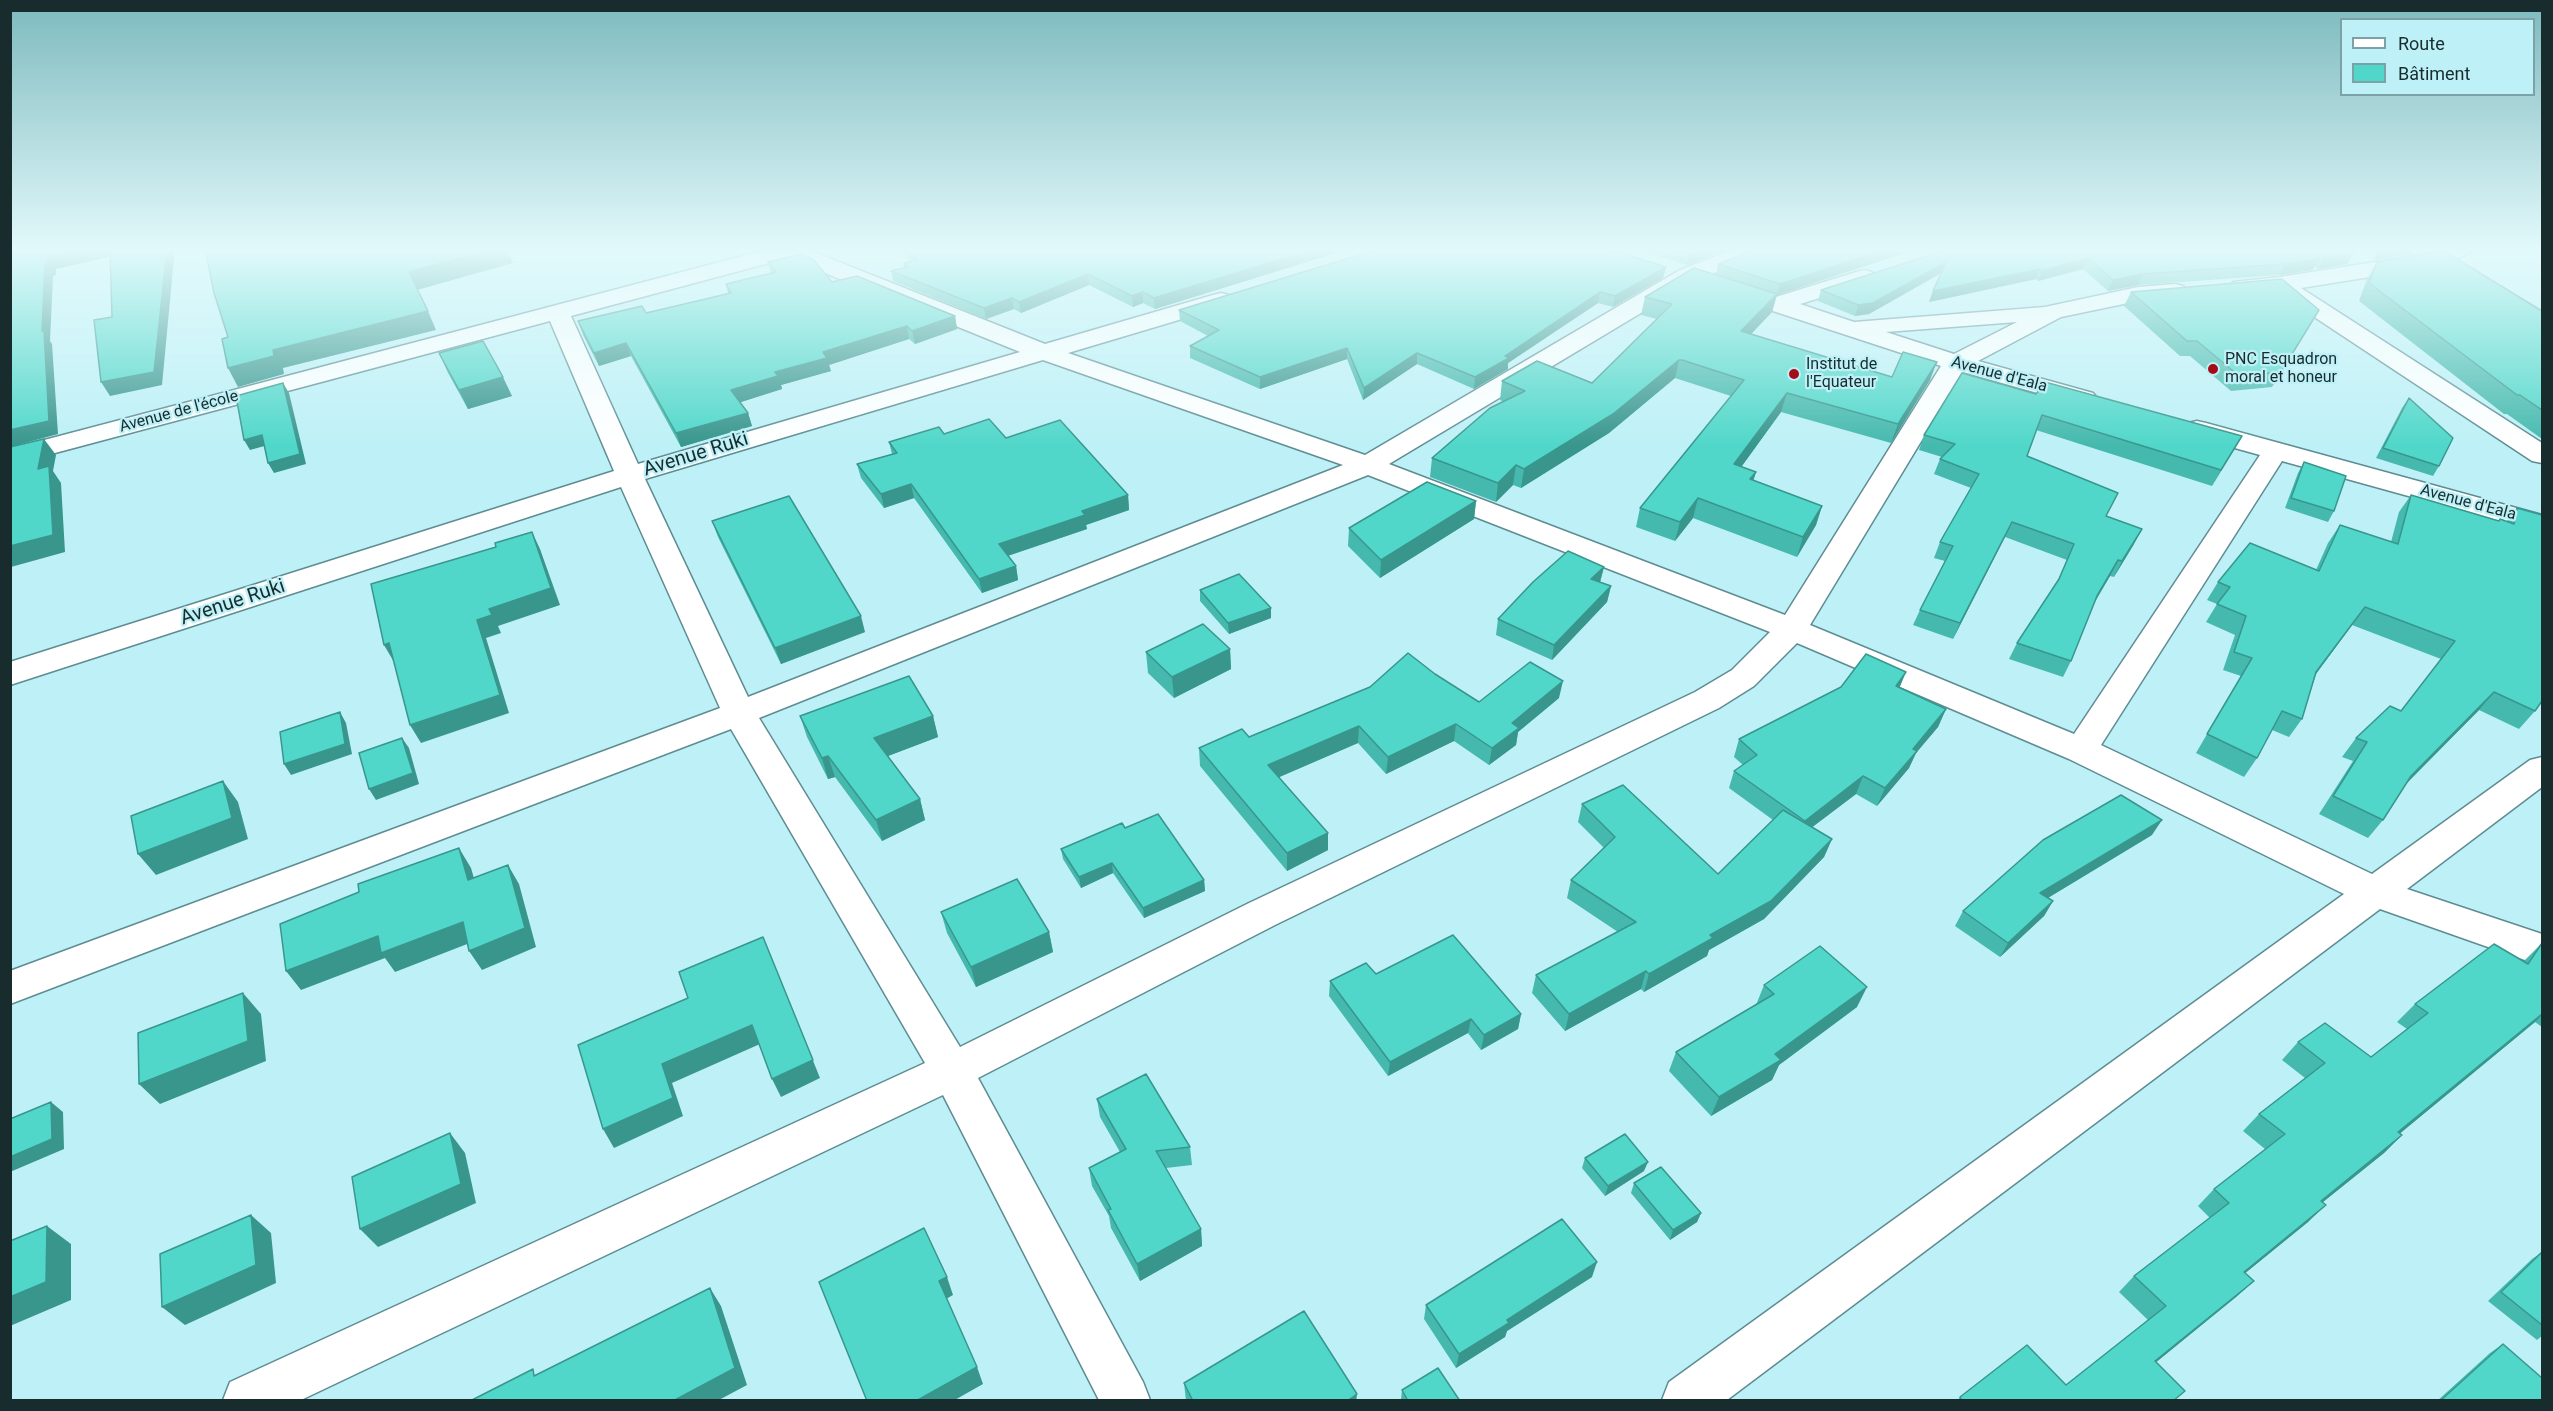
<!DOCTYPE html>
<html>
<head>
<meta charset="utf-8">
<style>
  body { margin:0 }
  #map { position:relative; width:2553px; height:1411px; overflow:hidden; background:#bef1f7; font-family:Roboto,sans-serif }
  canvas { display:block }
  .frame { position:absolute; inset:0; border:12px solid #182c2e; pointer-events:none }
  .legend { position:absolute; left:2340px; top:18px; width:195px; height:78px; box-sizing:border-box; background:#bef1f7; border:2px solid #7ca2a7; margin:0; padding:8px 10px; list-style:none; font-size:18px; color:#182c2e }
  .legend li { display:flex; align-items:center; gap:12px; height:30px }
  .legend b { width:30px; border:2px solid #7ca2a7 }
</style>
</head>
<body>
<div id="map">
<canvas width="2553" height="1411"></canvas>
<div class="frame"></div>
<ul class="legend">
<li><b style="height:8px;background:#fff"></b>Route</li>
<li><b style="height:16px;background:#50d7c9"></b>Bâtiment</li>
</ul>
</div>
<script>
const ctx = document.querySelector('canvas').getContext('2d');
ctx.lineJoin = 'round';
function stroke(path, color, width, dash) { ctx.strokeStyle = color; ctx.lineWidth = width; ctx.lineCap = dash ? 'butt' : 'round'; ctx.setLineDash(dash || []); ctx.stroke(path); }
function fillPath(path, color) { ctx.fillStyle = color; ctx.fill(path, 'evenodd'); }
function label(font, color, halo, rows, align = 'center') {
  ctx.font = font + ' Roboto,sans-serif'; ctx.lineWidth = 4.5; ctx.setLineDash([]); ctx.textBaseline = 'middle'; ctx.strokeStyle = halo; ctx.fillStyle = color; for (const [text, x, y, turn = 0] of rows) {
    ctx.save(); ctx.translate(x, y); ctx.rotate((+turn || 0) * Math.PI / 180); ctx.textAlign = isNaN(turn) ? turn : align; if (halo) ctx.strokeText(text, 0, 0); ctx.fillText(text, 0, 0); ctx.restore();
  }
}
const minor = new Path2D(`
  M773,248H811L809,250L1045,344L1213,295L1221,293L1229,295L1233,300L1229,305L1068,353L1365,455L1680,270L1737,248H1769L1766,253L1696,280L1389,464L1785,615L1941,366L1724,295L1720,290L1724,285L1732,283L1776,297L1856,272L1864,270L1872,272L1875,277L1872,282L1800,304L1854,322L2045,307L2138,287L2175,284L2183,286L2187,291L2183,296L2138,301L2061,317L1978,361L2093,393L2097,398L2093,403L2084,406L1963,372L1810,625L2074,734L2260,455L2188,435L2184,429L2188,423L2197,421L2206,423L2542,515V533L2282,461L2101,745L2372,874L2530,760L2542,757V787L2407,889L2542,934V966L2380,909L1727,1400H1662L1669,1382L2344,894L2069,759L1797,643L1754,686L1719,708L1275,925L978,1078L1143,1382L1150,1400H1099L943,1095L301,1400H223L230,1382L925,1063L731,729L10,1004V971L720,708L621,487L10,685V662L614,471L550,321L10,465V449ZM788,258L1020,352L638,464L571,316ZM2017,322L1954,354L1886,332ZM1043,360L1343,465L748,697L645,479ZM1368,475L1770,632L1732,670L1695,692L1249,903L960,1047L759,718Z
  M2443,248H2472L2469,253L2438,266L2301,288L2542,443V463L2532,461L2275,291L2241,294L2233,292L2230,287L2233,282L2280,277L2432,253Z`);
stroke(minor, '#5d8c92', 3);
fillPath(minor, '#fff');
fillPath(new Path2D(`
  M902,248H1352L1155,309L1143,303L1133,307L1089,285L1021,313L1014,309L986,319L893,281L891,271L905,267L904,263L911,261L903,253Z
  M1632,248H1730L1687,265Z
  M1759,248H1920L1777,295L1772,312L1751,334L1892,377L1930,380L1891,443L1781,412L1741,467L1756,472L1753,481L1822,506L1816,525L1797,557L1693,518L1675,541L1636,527L1640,508L1731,396L1678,379L1675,378L1609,433L1521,488L1513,485L1496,502L1430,477L1432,458L1504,402L1500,400L1502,381L1592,383L1657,319L1641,315L1645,297L1716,275L1718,264Z
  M1952,248H2357L2347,264L2318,269L2315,266L2312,270L2280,275L2138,285L2108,291L2083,269L2038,281L2036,279L1929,302L1933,291L1941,273L1869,314L1855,316L1818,301L1821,290Z
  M2377,248H2439L2414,249L2411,254L2374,260Z
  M2536,248H2542V252Z
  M768,262L832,282L955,316L957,329L915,344L909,339L829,365L831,371L781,385L782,389L740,402L748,413L752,426L681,447L631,356L599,366L583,335L578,321L646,313L728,293L726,284L771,273Z
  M2377,262L2542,311V439L2507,414H2504L2359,301L2367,279Z
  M1666,267L1663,278L1613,307L1598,303L1508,363V369L1474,389L1417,364L1363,400L1347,359L1260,389L1190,358V346L1208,336L1180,321L1179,310Z
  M2131,292L2319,310L2272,387L2231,391L2190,356H2180L2124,306Z
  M439,353L512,396L468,409L448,373Z
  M2036,394L2242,436L2212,486L2036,430L2027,456L2106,516L2134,544L2114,577L2110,576L2095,602L2071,661L2063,677L2009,659L2017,643L2057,582L2067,560L2005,537L1953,639L1913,625L1920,610L1945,561L1934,558L1940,542L1971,488L1934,474L1940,459L1942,457L1919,450L1924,435Z
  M2409,398L2439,466L2433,476L2376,458L2402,408Z
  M944,434L1006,438L1128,495L1129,510L1086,525L1087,529L1008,556L1016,566L1018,580L982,593L914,498L884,508L861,478L857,464L892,454L889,442Z
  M2304,462L2334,511L2328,522L2285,508L2298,473Z
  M2411,495L2498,521H2507L2517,508L2535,711L2519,729L2479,710L2405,785L2383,820L2368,838L2319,814L2353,761L2342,757L2356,738L2401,711L2441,659L2352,625L2316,674L2302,719L2289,737L2272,730L2257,758L2244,777L2196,753L2241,676L2223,670L2235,635L2206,622L2217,604L2207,600L2218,582L2316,570L2328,543L2340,525L2391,542L2399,512Z
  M1476,501L1474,519L1380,578L1348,546L1349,528Z
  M712,521L865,632L781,664L718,537Z
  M1604,567L1600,582L1611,586L1607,602L1552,660L1496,635L1498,619Z
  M1200,590L1271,618L1229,634L1200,601Z
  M1230,649L1231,669L1174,698L1148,673L1146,652Z
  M1435,674L1479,702L1559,698L1518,732L1516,745L1489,765L1454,741L1386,774L1358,743L1279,777L1328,850L1287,871L1200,766L1199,748L1249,737Z
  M1900,687L1946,709L1938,727L1916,753L1909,768L1877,806L1856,794L1812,827L1832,839L1824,857L1764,919L1709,950L1707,956L1644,992L1641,989L1565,1031L1532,993L1536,975L1618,932L1567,898L1571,880L1604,848L1578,822L1582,804L1718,874L1773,820L1729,788L1734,771L1743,765L1734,757L1739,739Z
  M800,716H933L938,737L888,756L920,799L925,820L882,841L835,777L828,779L807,737Z
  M1125,828L1204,880L1205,891L1144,918L1113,873L1081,888L1063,859L1061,849Z
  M2152,835L2048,898L2053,901L2044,916L2000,957L1955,926L1963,911Z
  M941,912L1049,932L1053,952L976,987L947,933Z
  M2542,943V1027L2535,1022L2400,1133L2402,1135L2384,1153L2323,1202L2308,1222L2245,1273L2254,1281L2236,1297L2156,1362L2173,1401H1957L1960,1397L2066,1385L2148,1320L2119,1292L2134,1276L2210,1218L2198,1206L2214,1189L2265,1149L2243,1131L2259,1114L2305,1078L2282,1060L2298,1042L2371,1057L2407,1029L2397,1022L2415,1004L2524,961Z
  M1376,974L1521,1014L1518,1029L1481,1050L1468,1033L1388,1076L1329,996L1330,981Z
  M1764,985L1857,1007L1779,1065L1772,1080L1711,1116L1669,1071L1676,1052L1756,1005Z
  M1097,1099L1190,1147L1192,1165L1166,1168L1201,1229L1202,1246L1140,1281L1111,1228L1109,1216L1092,1186L1089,1168L1120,1152L1100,1117Z
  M1585,1158L1644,1171L1605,1196L1582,1168Z
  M1634,1183L1701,1213L1697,1222L1670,1240L1631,1193Z
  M2542,1252V1336L2537,1340L2488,1301L2532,1259Z
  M1592,1277L1507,1331L1505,1337L1456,1368L1424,1319L1426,1305Z
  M2503,1344L2542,1401H2437L2490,1353Z
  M1184,1383L1357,1394L1356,1401H1186Z
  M1402,1390L1460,1401H1402L1401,1399Z`), '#45b9ad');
fillPath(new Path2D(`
  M85,248H114L118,255L56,269V275L53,276L50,341L52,344L58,434L10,447V430L45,263L48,256Z
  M167,248H175L162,385L110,396L101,382Z
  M497,248H507L513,263L417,290L409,272Z
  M1318,248H1352L1155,309L1154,298Z
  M1704,248H1730L1687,265L1689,254Z
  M1890,248H1920L1777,295L1780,284Z
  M2357,248L2347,264L2318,269L2324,258Z
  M2386,248H2415L2411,254L2374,260L2380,249Z
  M2321,255L2312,270L2280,275L2285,264Z
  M2088,258L2083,269L2038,281L2042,271Z
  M1946,262L1943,272L1869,314L1855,316L1858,305Z
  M1666,267L1663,278L1613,307L1615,296Z
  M2040,269L2036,279L1929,302L1933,291Z
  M1088,274L1089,285L1021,313L1019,302Z
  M2143,274L2138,285L2108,291L2113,280Z
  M1143,292V303L1133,307L1132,296Z
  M1600,292L1598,303L1508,363V369L1474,389L1475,377L1505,356Z
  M1777,294L1772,312L1737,349L1741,331Z
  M1012,298L1014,309L986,319L984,308Z
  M2319,310L2311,324L2272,387L2281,372Z
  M428,311L436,330L283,368L284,374L238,387L228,368L273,350Z
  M955,316L957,329L915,344L912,331Z
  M907,326L909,339L829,365L831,371L781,385L782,389L735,404L731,390L823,352Z
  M626,343L631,356L599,366L594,353Z
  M1347,348V359L1260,389V377Z
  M1417,353V364L1363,400L1364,388Z
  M1679,360L1675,378L1609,433L1521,488L1524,469Z
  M1937,362L1930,380L1891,443L1898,424Z
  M503,377L512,396L468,409L459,390Z
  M283,383L289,393L306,464L274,473L268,463Z
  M1787,393L1781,412L1729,484L1734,464Z
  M748,413L752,426L681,447L676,433Z
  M262,435L268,445L250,450L244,440Z
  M2242,436L2212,486L2221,470Z
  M44,439L56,455L53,471L61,483L65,552L11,567L10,546L38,469Z
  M1516,465L1513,485L1496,502L1498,483Z
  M1756,472L1750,491V479Z
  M911,484L914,498L884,508L881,494Z
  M1128,495L1129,510L1086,525L1087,529L1001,558L999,544L1082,511Z
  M1698,498L1693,518L1675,541L1680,522Z
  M1476,501L1474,519L1380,578L1381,560Z
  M1822,506L1816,525L1797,557L1803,537Z
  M2012,522L2005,537L1953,639L1960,623Z
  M2142,529L2134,544L2114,577L2122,561Z
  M532,532L540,549L560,605L498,626L501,633L486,638L509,713L421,743L410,725L477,620L489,609Z
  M2118,560L2110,576L2089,611L2097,596Z
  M1016,566L1018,580L982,593L979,579Z
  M1604,567L1600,582L1591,579Z
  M1611,586L1607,602L1552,660L1554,645Z
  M2365,607L2352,625L2304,690L2316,672Z
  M1271,608V618L1229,634L1228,623Z
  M861,616L865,632L781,664L775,648Z
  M389,643L394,662L384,645Z
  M1230,649L1231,669L1174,698L1172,677Z
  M1906,672L1899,689L1896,686Z
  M1563,681L1559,698L1518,732L1516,745L1489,765L1492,748L1512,723Z
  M2494,692L2479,710L2396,794L2411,776Z
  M1946,709L1938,727L1916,753L1909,768L1877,806L1885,788L1913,749Z
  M340,712L346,723L352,754L291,775L284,764Z
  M933,716L938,737L880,759L874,738Z
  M1456,724L1454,741L1386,774L1388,757Z
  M1359,726L1358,743L1268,782V765Z
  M402,738L409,748L419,784L376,800L369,789Z
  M828,756L835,777L828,779L822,758Z
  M1863,776L1856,794L1798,838L1805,821Z
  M223,781L238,802L248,839L156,875L138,854Z
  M920,799L925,820L882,841L876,820Z
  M2162,820L2152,835L2031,908L2040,893Z
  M1328,833V850L1287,871V853Z
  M1832,839L1824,857L1764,919L1709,950L1707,956L1644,992L1649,974L1710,935Z
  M459,848L471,868L480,899L468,880Z
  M1112,863L1113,873L1081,888L1079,877Z
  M508,865L519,884L536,947L482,970L469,951Z
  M1204,880L1205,891L1144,918L1143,908Z
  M2053,901L2044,916L2000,957L2008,943Z
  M463,922L475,941L395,972L385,958L301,990L286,971L378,936Z
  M1049,932L1053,952L976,987L971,967Z
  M763,937L820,1078L781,1097L772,1079Z
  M1646,971L1641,989L1565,1031L1569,1014Z
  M1867,987L1857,1007L1779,1065L1772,1080L1711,1116L1719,1097L1775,1054Z
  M243,993L261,1014L266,1061L160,1104L139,1084Z
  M1521,1014L1518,1029L1481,1050L1484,1035Z
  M2542,1014V1015L2535,1022L2380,1150L2398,1132Z
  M1471,1019L1468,1033L1388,1076L1390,1062Z
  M752,1025L760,1044L672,1083L683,1116L614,1148L603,1129L662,1064Z
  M51,1102L63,1112L64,1149L10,1172V1157Z
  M450,1133L465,1153L476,1203L378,1247L360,1229Z
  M2402,1135L2384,1153L2303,1218L2321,1201Z
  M1648,1162L1644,1171L1605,1196L1608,1186Z
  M2326,1205L2308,1222L2227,1288L2244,1272Z
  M1701,1213L1697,1222L1670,1240L1673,1230Z
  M251,1215L271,1233L276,1283L185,1325L162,1307Z
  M47,1226L71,1244V1300L10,1326V1297Z
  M1201,1229L1202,1246L1140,1281L1137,1264Z
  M1597,1262L1592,1277L1507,1331L1505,1337L1456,1368L1459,1354L1507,1320Z
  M947,1277L953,1295L946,1299L939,1281Z
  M2254,1281L2236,1297L2138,1377L2155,1361Z
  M710,1288L721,1306L747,1385L717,1401H673Z
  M977,1367L983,1384L953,1401H916Z
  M1357,1394L1356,1401H1347Z`), '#38968d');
const building = new Path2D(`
  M10,248H85L48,256V263H45L42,331H44L49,421L10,430Z
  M110,248H167L154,372L101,382L94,320L112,317Z
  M205,248H497L409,272L428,311L273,350L274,356L228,368L222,339L228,337L214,293Z
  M906,248H1318L1154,298L1143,292L1132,296L1088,274L1019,302L1012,298L984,308L891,271L907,267L904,263L917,260Z
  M1382,248H1605L1666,267L1615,296L1600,292L1505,356L1509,358L1475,377L1417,353L1364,388L1347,348L1260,377L1190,346L1219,330L1179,310Z
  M1670,248H1704L1689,254Z
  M1759,248H1890L1780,284L1718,264Z
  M1952,248H2356L2353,253L2324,258L2321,255L2318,259L2285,264L2143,274L2113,280L2088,258L2042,271L2040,269L1933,291L1946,262L1873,303L1858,305L1821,290Z
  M2444,251L2542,311V410L2520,395H2517L2369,283L2377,262Z
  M801,254L813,259L832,282L857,276L955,316L912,331L907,326L823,352L827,358L775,372L778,376L731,390L748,413L676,433L626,343L594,353L578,321L642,306L646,313L731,293L726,284L776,272L768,262Z
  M1694,268L1777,294L1741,331L1892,377L1903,352L1937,362L1898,424L1787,393L1734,464L1756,472L1750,479L1822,506L1803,537L1698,498L1680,522L1640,508L1744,380L1682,360H1679L1613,414L1524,469L1516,465L1498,483L1432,458L1490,408L1525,391L1502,381L1537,361L1592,383L1672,304L1645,297Z
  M2282,279L2319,310L2281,372L2239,376L2197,341H2187L2131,292Z
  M483,341L503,377L459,390L439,353Z
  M1962,373L2036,394L2045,382L2242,436L2221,470L2042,415L2027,456L2118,493L2106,516L2142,529L2122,561L2118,560L2097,596L2071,661L2017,643L2059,579L2074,544L2012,522L1960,623L1920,610L1953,546L1940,542L1979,474L1940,459L1955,444L1924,435Z
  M283,383L300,454L268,463L262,435L244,440L236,396Z
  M2409,398L2453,438L2439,466L2383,448Z
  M989,419L1006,438L1060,420L1128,495L1082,511L1085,515L999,544L1016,566L979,579L911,484L881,494L857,464L897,453L889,442L939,427L944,434Z
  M44,439L38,469L49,466L53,535L10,546V447Z
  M2304,462L2346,476L2334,511L2291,498Z
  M1427,482L1476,501L1381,560L1349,528Z
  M2411,495L2499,521L2500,519L2514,524L2517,508L2542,515V701L2535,711L2494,692L2411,776L2383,820L2333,796L2367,742L2356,738L2390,706L2401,711L2455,641L2365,607L2316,672L2302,719L2282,711L2257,758L2207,734L2252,658L2234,652L2246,616L2217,604L2230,587L2218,582L2250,543L2319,571L2340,525L2398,544Z
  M789,496L861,616L775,648L712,521Z
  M532,532L551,588L489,609L492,615L477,620L500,695L410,725L389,643L384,645L371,584L496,547L495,543Z
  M1568,551L1604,567L1591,579L1611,586L1554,645L1498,619L1533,582Z
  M1239,574L1271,608L1228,623L1200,590Z
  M1203,624L1230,649L1172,677L1146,652Z
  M1408,653L1435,674L1479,702L1530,662L1563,681L1512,723L1519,728L1492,748L1456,724L1388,757L1359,726L1268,765L1328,833L1287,853L1199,748L1242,729L1249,737L1370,687Z
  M1866,654L1906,672L1896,686L1946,709L1913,749L1917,751L1885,788L1863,776L1805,821L1734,771L1757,755L1739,739L1841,687Z
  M909,676L933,716L874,738L920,799L876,820L828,756L822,758L800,716Z
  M340,712L345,744L284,764L280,732Z
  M402,738L413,773L369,789L359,753Z
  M223,781L232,818L138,854L131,816Z
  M1623,785L1718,874L1783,810L1832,839L1771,901L1710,935L1713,938L1649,974L1646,971L1569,1014L1536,975L1636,922L1571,880L1615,837L1582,804Z
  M2121,795L2162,820L2040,893L2053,901L2008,943L1963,911L2043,840Z
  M1158,814L1204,880L1143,908L1112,863L1079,877L1061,849L1122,823L1125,828Z
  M459,848L468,880L508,865L525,928L469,951L463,922L381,953L378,936L286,971L280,924L359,892L358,884Z
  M1017,879L1049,932L971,967L941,912Z
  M1453,935L1521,1014L1484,1035L1471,1019L1390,1062L1330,981L1366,963L1376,974Z
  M763,937L813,1060L772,1079L752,1025L662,1064L673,1098L603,1129L578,1045L688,998L679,972Z
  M2542,943V1014L2398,1132L2402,1135L2321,1201L2326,1205L2244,1272L2254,1281L2155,1361L2185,1391L2173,1401H1962L1960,1397L2027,1345L2066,1385L2166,1306L2134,1276L2229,1203L2214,1189L2285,1134L2259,1114L2325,1063L2298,1042L2325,1023L2371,1057L2428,1013L2415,1004L2494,944L2528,964Z
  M1820,946L1867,987L1775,1054L1781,1060L1719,1097L1676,1052L1774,994L1764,985Z
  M243,993L248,1041L139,1084L138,1033Z
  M1146,1074L1190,1147L1156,1151L1201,1229L1137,1264L1108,1210L1111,1209L1089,1168L1126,1149L1097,1099Z
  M51,1102L52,1139L10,1157V1119Z
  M450,1133L461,1184L360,1229L352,1177Z
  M1625,1134L1648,1162L1608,1186L1585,1158Z
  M1661,1167L1701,1213L1673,1230L1634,1183Z
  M251,1215L256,1265L162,1307L160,1254Z
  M1562,1219L1597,1262L1507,1320L1509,1323L1459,1354L1426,1305Z
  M47,1226L46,1282L10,1297V1241Z
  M924,1228L947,1277L939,1281L977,1367L916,1401H867L819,1282Z
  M2542,1252V1325L2501,1292Z
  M710,1288L735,1368L673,1401H470L533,1369L534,1376Z
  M1304,1311L1357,1394L1347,1401H1193L1184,1383Z
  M2503,1344L2542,1378V1401H2440Z
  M1438,1368L1460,1401H1408L1402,1390Z`);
fillPath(building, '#50d7c9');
stroke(building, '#38968d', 1.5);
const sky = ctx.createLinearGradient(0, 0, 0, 446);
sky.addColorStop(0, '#7dbabe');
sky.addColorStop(0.56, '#e2f9fb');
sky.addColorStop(1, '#e2f9fb00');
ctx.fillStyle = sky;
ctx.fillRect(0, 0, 2553, 446);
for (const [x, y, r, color] of [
  [2213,369,6,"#a40c1a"],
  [1794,374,6,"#a40c1a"]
]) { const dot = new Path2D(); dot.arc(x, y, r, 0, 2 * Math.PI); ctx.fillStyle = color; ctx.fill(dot); stroke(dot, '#bef1f7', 2); }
label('16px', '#182c2e', '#bef1f7', [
  ["PNC Esquadron",2225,360],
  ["moral et honeur",2225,378],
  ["Institut de",1806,365],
  ["l'Equateur",1806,383]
], 'left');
label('16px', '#182c2e', '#bef1f7', [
  ["Avenue d'Eala",1999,375,15],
  ["Avenue de l'école",179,412,-15],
  ["Avenue d'Eala",2468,503,15]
]);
label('20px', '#182c2e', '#bef1f7', [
  ["Avenue Ruki",696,455,-17],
  ["Avenue Ruki",233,603,-18]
]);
</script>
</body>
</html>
